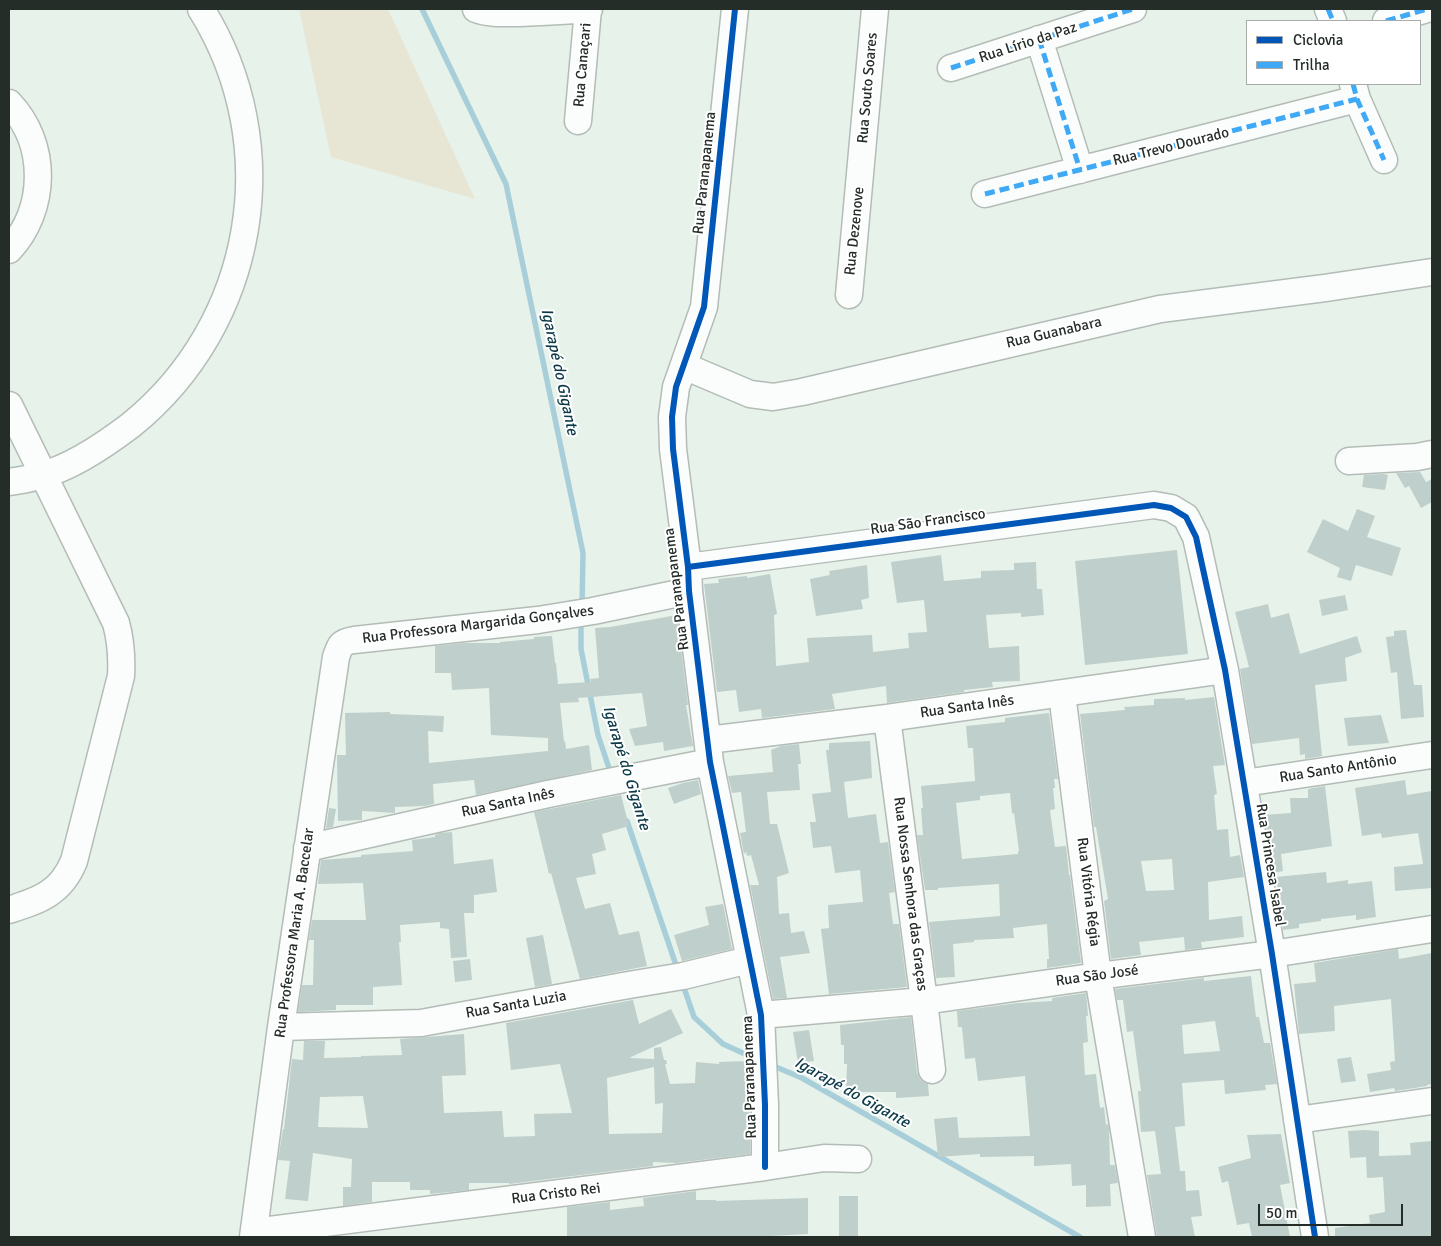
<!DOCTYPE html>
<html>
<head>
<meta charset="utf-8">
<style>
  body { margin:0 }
  #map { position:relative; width:1441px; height:1246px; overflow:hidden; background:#e7f2ea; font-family:Signika,sans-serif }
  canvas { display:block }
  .frame { position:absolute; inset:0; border:10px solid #252d28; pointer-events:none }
  .legend { position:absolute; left:1246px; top:20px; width:175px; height:65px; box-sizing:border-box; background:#fff; border:1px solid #a8aba9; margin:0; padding:6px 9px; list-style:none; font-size:15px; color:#252d28 }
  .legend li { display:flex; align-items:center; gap:10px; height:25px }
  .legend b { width:25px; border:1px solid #a8aba9 }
  .scale { position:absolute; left:1258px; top:1204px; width:145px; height:22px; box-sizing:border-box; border:2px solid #252d28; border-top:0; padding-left:6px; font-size:15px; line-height:18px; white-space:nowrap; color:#252d28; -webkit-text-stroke:4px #fff; paint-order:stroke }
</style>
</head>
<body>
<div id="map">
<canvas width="1441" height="1246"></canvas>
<div class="frame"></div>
<ul class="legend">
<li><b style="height:6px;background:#0057b8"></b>Ciclovia</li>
<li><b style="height:6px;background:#3fa9f5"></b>Trilha</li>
</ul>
<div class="scale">50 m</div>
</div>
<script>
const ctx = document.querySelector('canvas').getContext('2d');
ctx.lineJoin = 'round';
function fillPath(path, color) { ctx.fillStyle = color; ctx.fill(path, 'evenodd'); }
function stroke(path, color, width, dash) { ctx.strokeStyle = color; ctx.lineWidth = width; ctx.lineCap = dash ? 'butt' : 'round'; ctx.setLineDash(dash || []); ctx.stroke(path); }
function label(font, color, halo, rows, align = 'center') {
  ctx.font = font + ' Signika,sans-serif'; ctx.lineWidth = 4; ctx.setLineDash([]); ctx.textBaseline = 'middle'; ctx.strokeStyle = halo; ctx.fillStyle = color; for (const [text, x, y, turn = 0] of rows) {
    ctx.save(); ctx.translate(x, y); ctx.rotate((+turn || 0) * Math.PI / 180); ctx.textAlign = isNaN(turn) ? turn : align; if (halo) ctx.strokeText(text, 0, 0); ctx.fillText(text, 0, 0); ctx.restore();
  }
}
fillPath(new Path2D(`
  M299,9H388L475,199L331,157Z`), '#e7e6d5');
stroke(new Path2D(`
  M422,9L506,184L583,553L582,606
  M581,620V649L598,735L611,774
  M627,821L678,971
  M682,982L694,1017L723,1044L756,1059
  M769,1064L802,1078L1080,1237`), '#a8cfd9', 5.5);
fillPath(new Path2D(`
  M1420,472L1426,482L1432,479V502L1421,508L1409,486L1405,488L1396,473Z
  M1383,474L1388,475L1385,490L1362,487L1364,475Z
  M1357,509L1375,516L1367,537L1401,548L1392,576L1356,565L1351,581L1337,577L1340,568L1307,552L1323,519L1348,531Z
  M1177,550L1188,654L1085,665L1075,561Z
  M941,555L944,581L981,578V571L1014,570V563L1036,562L1037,589H1042L1044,615L1021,617V613L986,615L989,648L1019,646L1020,681L992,682L993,687L964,690V692L887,703L886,686L832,694L835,709L762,718L761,709L739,712L736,690L717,692L704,584L719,583L718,579L747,576V578L770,574L777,614L774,615L776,666L809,662L807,638L872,635L873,652L909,648L908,633L927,632L924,600L897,603L891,562Z
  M867,565L869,598L861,600L863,609L816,616L810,579L830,575L829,571Z
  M1345,595L1348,610L1322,616L1319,600Z
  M1268,604L1271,618L1289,613L1300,654L1357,636L1362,652L1345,658L1347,681L1315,685L1322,756L1305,759V754L1300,755L1299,738L1252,744L1240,669L1249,667L1235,612Z
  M677,615L688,705H686L693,746L664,751L663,742L635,746L629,729L647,726L642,693L578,698L579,702L560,703L564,742L565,741L566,749L589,745L592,770L476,795L474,780L433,784L434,804L424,806L395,807V813L362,811V820L338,821L337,755H346L345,713L390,712V714L444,716L443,732L428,731L429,763L548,751V738L491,735L489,688L452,690L451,673H435V646L464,643H500V642L534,639V637L552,636L555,663H556L558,684L591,682L590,679L599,678L595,628L610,627Z
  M1406,630L1414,685H1422L1424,717L1401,719L1397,672L1391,673L1386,637L1394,636V631Z
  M1214,697L1225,765L1213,766L1217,794L1214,795L1217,830L1228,829L1230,857L1240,855L1244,877L1208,882L1209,920L1242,916L1244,937L1201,942L1202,948L1185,950L1184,937L1139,942L1141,955L1111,959L1104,901L1108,899L1096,827H1094L1080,714L1125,710L1124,707L1154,705V699L1185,698V700ZM1172,859L1174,890L1146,891L1141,861Z
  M1049,713L1058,779H1054L1055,788H1053L1055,809L1050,810L1055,847L1066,846L1069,875H1070L1081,963L1047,968V959H1049L1047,924L1013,928L1014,938L974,940V942L953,944L955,977L936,978L929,922L1000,916L999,884L938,888V890H925L917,835H923L921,808H923L921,786L975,781L973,748H968L966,726L1005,722V718ZM1010,793L1012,814L1014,813L1019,851H1018V854L962,859L956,803L980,800V796Z
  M1381,715L1389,743L1348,746L1344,718Z
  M870,741L872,778L844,782L848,818L876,814L880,843L888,842L895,892L889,893L893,924H899L907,987L829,994L821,929L829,928L828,905L863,902L860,870L835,873L831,846L813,848L810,822H816L812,794L831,792L826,750H829V743Z
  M799,744L801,764H798L800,790L767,792L770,824H777L789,873L777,877L779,914L789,913L791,933L804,931L810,953L780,957L787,998L773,999L750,885H759L751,855L747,856L746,852L744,854L740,833L746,832L741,792L732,793L728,776L773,772L771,750L781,746Z
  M698,780L701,794L674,804L668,788L683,783Z
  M1405,780L1407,795L1432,791V888L1395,891L1394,867L1423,864L1418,833L1382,838L1381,833L1362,836L1355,788Z
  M1325,786L1332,846L1281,854L1283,871L1274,873L1264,815L1291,813L1290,798H1308V789Z
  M621,795L629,826L602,834L606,850L592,854L596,874L576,878L585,909L610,903L619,935L639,931L647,966L580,979L551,873L549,874L534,812Z
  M329,808L336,809L333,827L326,828Z
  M452,832L454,864L493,859L497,892L474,895V913H464L467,957L451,958L449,929L440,928V922L400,925L401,942H399L402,985L373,987V1005H336V1010L298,1012L302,985H313L314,940H309L312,920H366L363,883L318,884L321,860L361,857V855L413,851L412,840L435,837V835L440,833Z
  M1326,872L1327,883L1348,880V884L1372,881L1376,917L1356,920V915L1321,919V921L1299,924V928L1283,930L1276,877Z
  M723,904L732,949L682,961L674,935L709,925L705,907Z
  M543,935L552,984L535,987L526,938Z
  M1398,949L1399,959L1432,953V1084L1427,1085V1086L1395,1091L1394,1088L1370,1092L1367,1074L1391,1070L1390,1062L1395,1061L1391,999L1334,1006L1335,1031L1299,1034L1294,984L1316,982L1314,963Z
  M470,959L472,980L455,982L453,961Z
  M1251,976L1256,1017H1259L1264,1043H1270L1277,1084L1265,1085L1266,1090L1225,1094L1224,1080L1182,1083L1185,1126L1175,1127L1180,1171H1185L1186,1191L1199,1190L1202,1216L1191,1217L1195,1237H1157L1147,1175L1161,1174L1155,1131L1141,1132L1138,1091H1141L1133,1031L1127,1032L1123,1000H1117L1115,989L1204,978V981ZM1215,1021L1220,1051L1184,1054L1182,1025Z
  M1086,993L1087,1003L1088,1016H1086L1088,1042L1083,1043L1085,1075L1096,1074L1100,1108L1104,1107L1106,1125L1108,1124L1109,1129L1110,1165H1115L1118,1183L1110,1184L1111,1206L1086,1207V1185L1072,1186L1071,1164L1034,1166V1156L980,1157V1154L938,1157L934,1119L957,1117L959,1138L1030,1136L1025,1076L978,1081L975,1058L965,1059L962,1027H958L957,1011L1018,1003L1052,1001V998Z
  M633,1000L639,1024L671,1009L683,1033L629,1058L654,1059V1048L661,1047L664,1060H666L667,1064H665L670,1084L695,1083L696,1062L719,1064V1062L748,1061L750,1105V1154L677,1163L653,1162V1166L509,1184V1183H469V1190L430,1194V1190H410V1182H372V1202L343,1206V1187H351L352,1159L313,1153L308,1201L285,1199L290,1161L278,1160L283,1129H284L292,1059L303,1060L304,1041H325L324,1058L361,1057V1056L402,1055L400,1039L464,1034L466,1075L442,1076L444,1113L502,1111L504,1137L535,1136L534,1114L572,1113L560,1064L511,1070L506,1023ZM654,1067L655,1104L663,1103L662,1133L609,1134L607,1078ZM363,1096L368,1128L318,1127L320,1097Z
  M911,1017L917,1072L920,1079L928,1084L929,1096L896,1098V1092H846L847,1064H844V1045H841L840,1025Z
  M809,1030L814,1061L798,1063L793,1032Z
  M1351,1057L1356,1081L1341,1083L1337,1059Z
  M1364,1130L1379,1131V1156L1411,1155L1410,1143L1432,1141V1237H1335V1228L1370,1223L1369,1215L1385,1212L1383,1177L1367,1178L1366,1157L1350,1158L1348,1131Z
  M1281,1134L1290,1183L1280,1185L1290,1237H1252L1249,1223L1237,1225L1228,1181L1222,1183L1218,1167L1251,1158L1247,1135Z
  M696,1191V1200H716V1201L808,1198V1234L770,1236V1237H567V1207L610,1202V1210L644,1206L643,1198Z
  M839,1196H858V1237H839Z`), '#bfcfcb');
const minor = new Path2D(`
  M476,9C489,14 505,13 519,13C542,12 565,11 589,9
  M735,9L704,307L676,387L672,417L673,449L688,567L689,591L710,762L761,1015L765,1105V1167
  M1328,9L1333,21
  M1386,21L1427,9
  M1039,39L1080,170
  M951,68L1133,9
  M1353,84L1357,99L1384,160
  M9,103C48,144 47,209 9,250
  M578,121L588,9
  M985,194L1357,99
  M849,295L875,9
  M684,366L750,394L773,397L802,392L1160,309L1325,288L1432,272
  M9,405L116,623C121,641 122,657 121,676L74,861C61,893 40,900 9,910
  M1349,461L1417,457L1432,454
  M9,482C20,480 32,479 42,475C73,467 106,444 131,425C256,324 286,145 201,9
  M688,567L1154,505L1171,508L1186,517L1196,537L1225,670L1272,954L1315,1237
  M1062,694L1098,976L1142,1237
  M887,718L924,1001L932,1070
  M708,740L887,718L1225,670
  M1244,783L1432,755
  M307,848L548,794L710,762
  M761,1015L924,1001L1098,976L1272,954L1432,929
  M281,1027L421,1023L623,986L683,976L749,960
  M1297,1120L1432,1101
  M254,1232L765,1167L824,1158L858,1159
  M253,1237L281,1027L336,657C340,645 341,642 354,640L538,620L593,611L689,591`);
stroke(minor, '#b3bcb6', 29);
stroke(minor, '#fbfdfc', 26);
stroke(new Path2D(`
  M1328,9L1333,21
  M1386,21L1427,9
  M1039,39L1080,170
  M951,68L1133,9
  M1353,84L1357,99L1384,160
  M985,194L1357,99`), '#3fa9f5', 5, [10, 5]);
stroke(new Path2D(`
  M735,9L704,307L676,387L672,417L673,449L688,567L689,591L710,762L761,1015L765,1105V1167
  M688,567L1154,505L1171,508L1186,517L1196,537L1225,670L1272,954L1315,1237`), '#0057b8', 6);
label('15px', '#252d28', '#fff', [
  ["Rua Lírio da Paz",1028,43,-18],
  ["Rua Canaçari",583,65,-85],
  ["Rua Souto Soares",868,88,-85],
  ["Rua Trevo Dourado",1171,147,-14],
  ["Rua Paranapanema",705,173,-84],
  ["Rua Dezenove",855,231,-84],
  ["Rua Guanabara",1054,333,-13],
  ["Rua São Francisco",928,522,-8],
  ["Rua Paranapanema",677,589,-97],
  ["Rua Professora Margarida Gonçalves",478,625,-7],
  ["Rua Santa Inês",967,707,-8],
  ["Rua Santo Antônio",1338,769,-9],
  ["Rua Santa Inês",508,803,-12],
  ["Rua Princesa Isabel",1270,865,81],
  ["Rua Vitória Régia",1088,892,83],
  ["Rua Nossa Senhora das Graças",910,894,83],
  ["Rua Professora Maria A. Baccelar",295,933,-82],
  ["Rua São José",1097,976,-8],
  ["Rua Santa Luzia",516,1005,-10],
  ["Rua Paranapanema",750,1077,-92],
  ["Rua Cristo Rei",556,1194,-7]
]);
label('italic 16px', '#0c3a48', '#fff', [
  ["Igarapé do Gigante",559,372,78],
  ["Igarapé do Gigante",626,768,73],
  ["Igarapé do Gigante",852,1093,29]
]);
</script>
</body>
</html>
